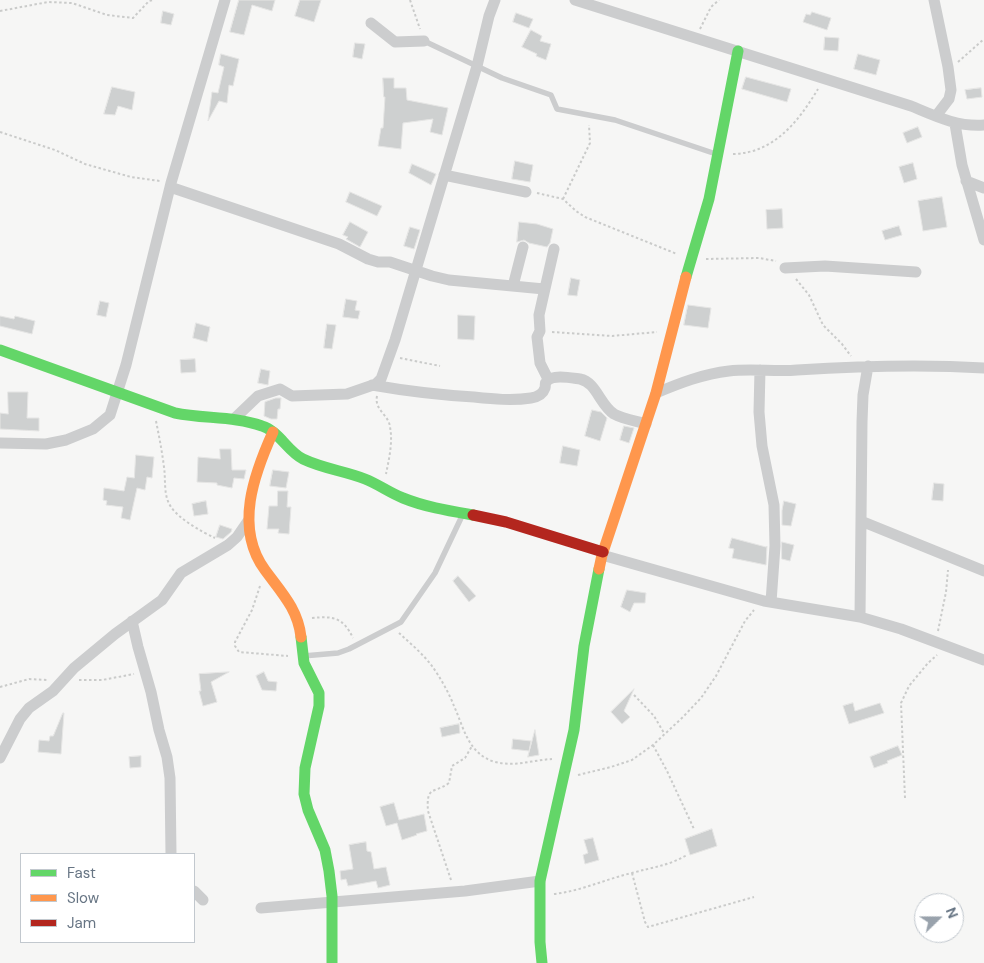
<!DOCTYPE html>
<html>
<head>
<meta charset="utf-8">
<style>
  body { margin:0 }
  #map { position:relative; width:984px; height:963px; overflow:hidden; background:#f6f6f5; font-family:"DM Sans",sans-serif }
  canvas { display:block }
  .legend { position:absolute; left:20px; top:853px; width:175px; height:90px; box-sizing:border-box; background:#fff; border:1px solid #c2c8ce; margin:0; padding:6px 9px; list-style:none; font-size:15px; color:#677584 }
  .legend li { display:flex; align-items:center; gap:10px; height:25px }
  .legend b { width:25px; border:1px solid #c2c8ce }
  .north { position:absolute; left:914px; top:893px; width:50px; height:50px; box-sizing:border-box; background:#fff; border:1px solid #c2c8ce; border-radius:50%; rotate:68deg; font-size:14px; font-weight:700; line-height:20px; text-align:center; color:#677584 }
  .north::after { content:''; display:block; margin:auto; width:18px; height:22px; background:#99a2ac; clip-path:polygon(50% 0,100% 100%,50% 72%,0 100%) }
</style>
</head>
<body>
<div id="map">
<canvas width="984" height="963"></canvas>
<ul class="legend">
<li><b style="height:6px;background:#63d668"></b>Fast</li>
<li><b style="height:6px;background:#ff974d"></b>Slow</li>
<li><b style="height:6px;background:#b3261e"></b>Jam</li>
</ul>
<div class="north">N</div>
</div>
<script>
const ctx = document.querySelector('canvas').getContext('2d');
ctx.lineJoin = 'round';
function fillPath(path, color) { ctx.fillStyle = color; ctx.fill(path, 'evenodd'); }
function stroke(path, color, width, dash) { ctx.strokeStyle = color; ctx.lineWidth = width; ctx.lineCap = dash ? 'butt' : 'round'; ctx.setLineDash(dash || []); ctx.stroke(path); }
const building = new Path2D(`
  M239,0H275L272,11L252,5L244,35L230,32Z
  M300,0H321L314,22L295,16Z
  M163,11L174,14L171,25L161,23Z
  M812,12L831,18L827,30L803,22L806,14L810,15Z
  M516,13L533,19L529,28L513,22Z
  M531,30L542,36L540,41L551,44L546,60L536,56L537,54L522,47Z
  M825,37L839,38L838,51L824,50Z
  M355,43L365,44L362,59L353,57Z
  M221,54L239,59L233,86L229,85L227,103L219,101L208,121L212,92L218,93L224,67L219,65Z
  M858,54L880,60L876,75L854,69Z
  M746,77L791,89L787,102L742,89Z
  M383,78H394V88H406L407,100L448,108L442,135L430,132L433,119L403,123L401,149L378,146L381,128H383L385,97H384Z
  M112,87L135,92L132,110L118,106L115,115L104,114Z
  M981,88L982,97L967,99L965,90Z
  M918,127L922,137L907,143L903,133Z
  M515,161L533,165L530,182L512,179Z
  M913,163L917,179L904,183L899,167Z
  M412,164L436,174L431,185L409,173Z
  M350,192L382,206L377,216L346,202Z
  M942,197L947,227L923,231L918,201Z
  M782,209L783,228L767,229L766,210Z
  M350,222L368,232L360,247L346,239L348,237L343,235Z
  M519,222L537,224L553,229L550,243L547,247L529,243L524,240L517,242Z
  M899,226L902,235L885,240L882,231Z
  M410,227L420,230L414,249L404,246Z
  M571,278L580,280L577,296L568,295Z
  M346,299L357,301L355,310L360,311L358,319L343,317Z
  M100,301L109,303L106,317L97,315Z
  M688,305L711,308L708,328L684,325Z
  M458,315L475,316L474,340L458,339Z
  M0,316L14,319L15,316L35,321L32,334L0,326Z
  M196,323L210,327L207,342L193,338Z
  M327,324L336,325L332,349L324,348Z
  M195,359L196,372L181,373L180,360Z
  M261,369L270,371L268,385L258,383Z
  M8,392H28L27,418H39V431L0,429V413L8,414Z
  M276,398H281L280,409H278L277,419H271L264,416L265,402Z
  M592,410L601,412L607,418L600,441L585,436Z
  M624,426L634,428L629,443L620,440Z
  M563,446L580,450L577,466L560,463Z
  M220,449H231L232,470H246L244,479L234,478L232,488L217,485V483L197,482L198,457L220,459Z
  M136,455L154,457L152,478L147,477L145,490L137,488L130,520L121,518L123,507L106,505L107,501L103,500L104,488L124,491L127,477L134,478Z
  M273,470L289,472L286,488L270,486Z
  M934,483L944,484L943,501L932,500Z
  M278,491H288L287,507H291L289,534L278,533L279,529H267L269,506H277Z
  M206,501L208,514L194,516L192,504Z
  M784,501L796,504L791,526L782,525V511Z
  M220,525L232,529L231,532L223,539L216,537Z
  M732,538L766,547L767,546L766,565L732,558L734,549L729,548Z
  M782,542L794,545L790,561L782,559Z
  M458,576L476,596L469,602L453,581Z
  M627,590L646,593L645,603H634L630,612L621,607Z
  M229,672L211,682L217,702L203,706L199,691H201L199,674Z
  M264,672L268,681L277,682L276,691L262,690L256,676Z
  M634,689L624,711L630,717L622,724L611,712Z
  M853,703L855,711L880,703L884,713L849,724L843,706Z
  M63,713H64L61,754L38,752L39,740L49,741L50,736H53Z
  M459,724L460,733L442,737L440,728Z
  M535,730L539,755L528,757Z
  M513,739L531,741L529,751L512,749Z
  M898,746L902,755L887,761L888,763L874,768L870,757Z
  M141,756V767L130,768L129,757Z
  M394,803L399,820L424,814L427,831L416,834L417,835L402,840L397,823L386,826L380,807Z
  M712,829L717,846L690,855L685,839Z
  M593,838L599,860L585,864L583,855L588,853L584,840Z
  M366,842L367,851L371,852L374,869L386,867L390,885L378,888L376,881L348,886L346,879L341,880L340,871L353,869L349,845Z`);
fillPath(building, '#ced0d0');
stroke(building, '#e5e5e4', 1);
stroke(new Path2D(`
  M410,0L420,29
  M0,11L48,2L72,3L107,15L133,18L149,1L153,0
  M700,29L711,7L719,0
  M958,62L984,39
  M0,132L55,150L85,164L131,177L160,181
  M733,154C774,153 798,122 818,89
  M537,193L563,199L576,211L585,217L677,254
  M563,199L590,143L589,125
  M706,259L759,258L776,261
  M796,279L809,295L823,325L842,344L851,356
  M552,332L612,336L657,332
  M400,358L440,366
  M377,396C374,410 389,415 390,427C393,442 389,459 386,474
  M156,421C159,436 162,451 164,467C166,481 163,495 171,507C179,519 202,532 215,538
  M260,586L252,610L235,642V646L239,652L288,656
  M312,618C333,616 343,617 353,638
  M938,631L946,592L948,570
  M399,633C410,643 423,654 432,666C440,677 449,693 454,706C464,728 468,754 495,762C515,767 533,760 552,759
  M79,680H102L134,674
  M0,687L29,679L47,680
  M634,695L654,716L664,733
  M653,745L667,771L694,829
  M578,775L611,767L632,760L653,745L683,717L701,698L716,676L745,621L754,610
  M905,798L901,703L909,686L928,663L937,655
  M632,873L645,922L648,927L754,897
  M451,880L428,811C426,785 434,794 449,783L452,766L465,758L472,746
  M554,894C581,891 606,879 632,873C653,867 668,866 687,855`), '#cacbca', 2, [2.5, 2.5]);
stroke(new Path2D(`
  M424,41L502,78L551,95L557,109L615,120L716,154
  M303,656L338,653L349,649L401,622L435,573L462,516`), '#cccdce', 5.5);
stroke(new Path2D(`
  M575,0L911,106C935,116 957,127 984,125
  M934,0L948,67L951,90L949,99L936,116
  M371,23L395,42L424,41
  M955,124L962,165L984,240
  M444,175L526,192
  M966,181L984,188
  M170,187L339,244L368,259L378,262H390L432,276L449,280L544,289
  M785,268L825,266L916,272
  M513,286L523,247
  M760,370L759,412L762,446L774,505L775,546L771,602
  M548,379L540,363L537,337L540,331L539,315L554,249
  M372,385C406,391 440,395 474,397C493,399 512,401 531,398C537,397 543,394 545,388C546,384 544,384 547,381C553,374 572,378 580,379C596,382 600,405 614,414C623,419 636,421 646,424
  M656,393C680,383 703,374 729,371C751,368 775,372 797,370C860,366 921,364 984,368
  M234,419L258,396L280,389L292,396L347,394L376,384L381,379L395,340L477,66L489,16L495,0
  M0,443L46,444L66,440L93,429L110,415L126,365L171,183L225,0
  M861,521L984,571
  M602,555L764,601L860,617L901,629L984,660
  M860,617L862,422L863,395L868,366
  M132,621L138,647L151,692L159,730L167,757L170,778L171,854
  M0,758L20,719L29,708L53,691L74,668L115,634L162,600L181,573L228,545L237,537L248,521
  M194,891L203,900
  M261,908L465,891L540,881`), '#cccdce', 11);
stroke(new Path2D(`
  M686,277L709,199L738,51
  M0,350L175,413C204,419 234,416 262,426C279,431 288,452 303,459C324,469 345,471 365,479C378,484 390,493 403,498C425,507 450,511 473,515
  M301,637L304,663L319,693V706L305,768L304,794L308,810L325,850L329,871L332,896V963
  M542,963L540,942V881L574,730L584,646L599,569`), '#63d668', 11);
stroke(new Path2D(`
  M273,432C254,474 234,528 265,570C281,592 298,609 301,637
  M599,569L602,555L656,393L686,277`), '#ff974d', 11);
stroke(new Path2D(`
  M473,515L506,522L603,552`), '#b3261e', 11);
</script>
</body>
</html>
